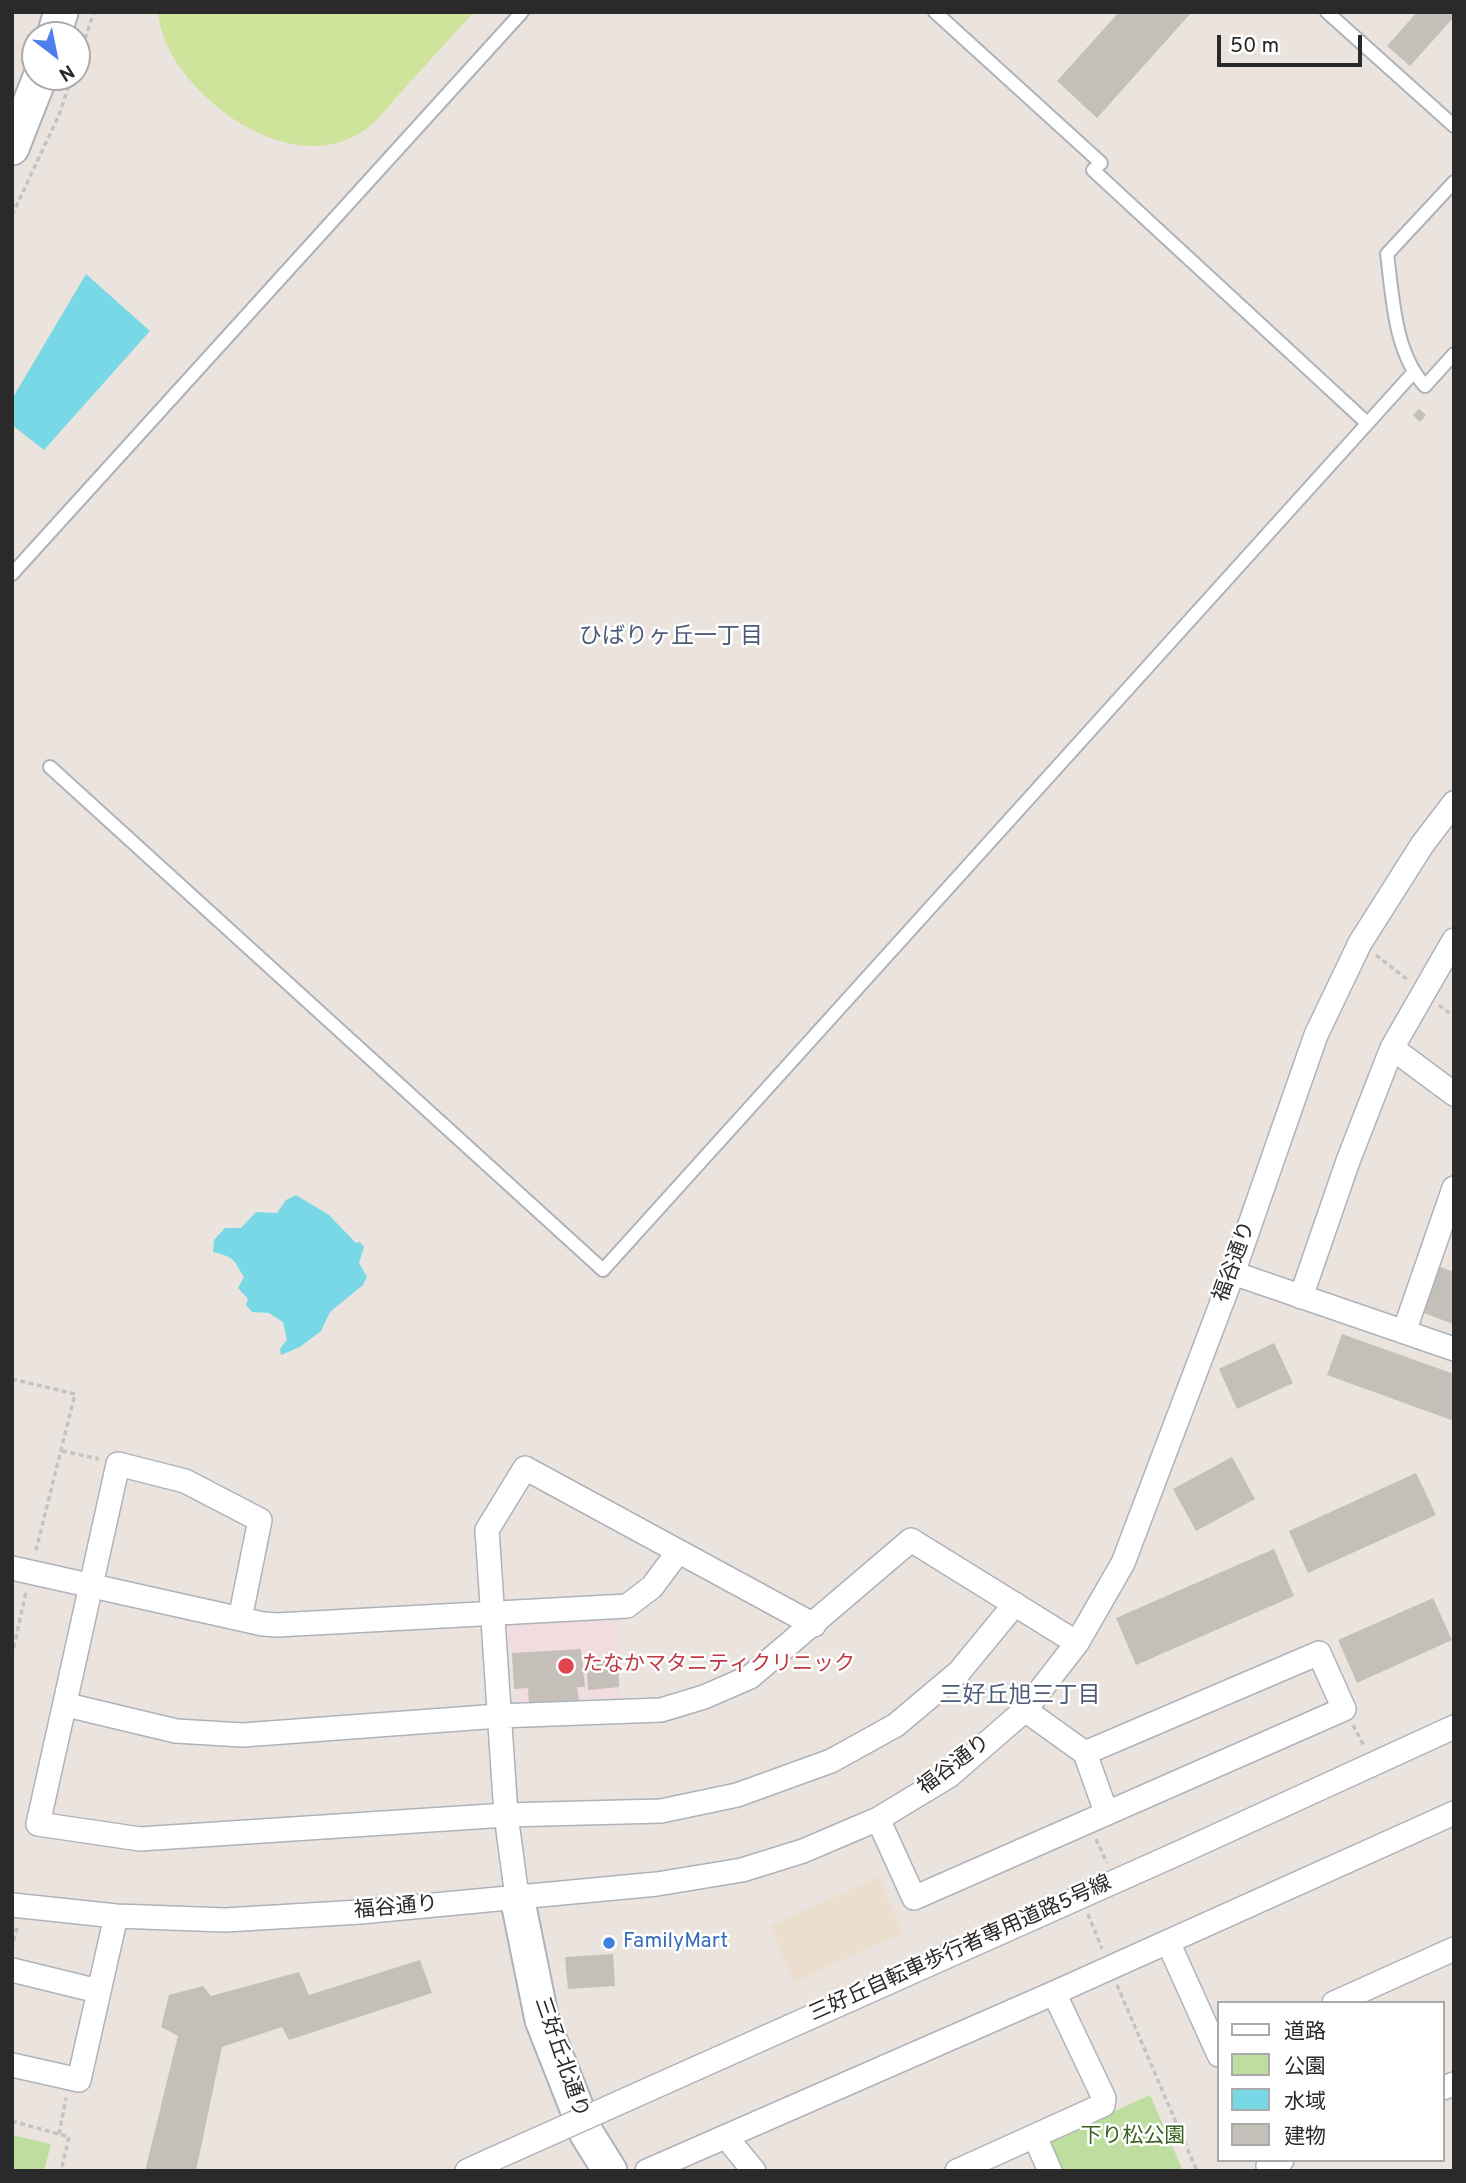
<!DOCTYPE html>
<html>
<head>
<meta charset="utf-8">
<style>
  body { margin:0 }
  #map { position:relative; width:1466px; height:2183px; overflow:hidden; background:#ebe4de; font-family:Overpass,"Noto Sans JP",sans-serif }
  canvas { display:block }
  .frame { position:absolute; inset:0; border:14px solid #2a2a2a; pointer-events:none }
  .legend { position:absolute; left:1217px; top:2001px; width:228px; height:161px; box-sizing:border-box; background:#fff; border:2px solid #aaa; margin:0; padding:9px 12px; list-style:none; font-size:21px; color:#2a2a2a }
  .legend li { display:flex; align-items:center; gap:14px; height:35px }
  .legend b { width:35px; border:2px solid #aaa }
  .north { position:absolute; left:21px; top:21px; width:70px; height:70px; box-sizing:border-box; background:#fff; border:2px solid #aaa; border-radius:50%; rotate:148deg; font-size:19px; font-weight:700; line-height:28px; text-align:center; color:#2a2a2a }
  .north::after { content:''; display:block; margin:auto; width:24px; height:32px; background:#4a7fec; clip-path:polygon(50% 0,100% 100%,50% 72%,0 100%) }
  .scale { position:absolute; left:1217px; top:35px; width:145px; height:32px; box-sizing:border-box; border:4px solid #2a2a2a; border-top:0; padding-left:9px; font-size:21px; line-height:24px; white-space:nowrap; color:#2a2a2a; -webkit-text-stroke:5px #fff; paint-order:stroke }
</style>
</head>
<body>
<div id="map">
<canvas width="1466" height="2183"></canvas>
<div class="frame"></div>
<ul class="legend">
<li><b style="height:9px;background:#fff"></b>道路</li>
<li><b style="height:19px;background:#bdde9e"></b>公園</li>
<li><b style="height:19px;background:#79d8e5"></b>水域</li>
<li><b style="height:19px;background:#c4bfb9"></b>建物</li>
</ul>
<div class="north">N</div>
<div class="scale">50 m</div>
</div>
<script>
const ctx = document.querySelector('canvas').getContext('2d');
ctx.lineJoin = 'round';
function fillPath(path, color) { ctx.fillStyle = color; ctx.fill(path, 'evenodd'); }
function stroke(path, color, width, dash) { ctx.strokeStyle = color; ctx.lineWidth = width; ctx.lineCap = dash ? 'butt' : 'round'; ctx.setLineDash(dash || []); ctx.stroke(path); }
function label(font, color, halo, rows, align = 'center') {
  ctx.font = font + ' Overpass,"Noto Sans JP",sans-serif'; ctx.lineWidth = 5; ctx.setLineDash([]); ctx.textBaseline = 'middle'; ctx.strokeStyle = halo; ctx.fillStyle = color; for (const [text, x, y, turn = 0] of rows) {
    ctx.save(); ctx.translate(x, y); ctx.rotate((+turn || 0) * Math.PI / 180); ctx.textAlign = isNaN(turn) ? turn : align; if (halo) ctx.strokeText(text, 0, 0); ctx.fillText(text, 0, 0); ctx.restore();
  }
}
fillPath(new Path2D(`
  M878,1877L903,1933L794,1982L770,1926Z`), '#ecdece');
fillPath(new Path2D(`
  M615,1619L621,1708L518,1717L509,1625Z`), '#f1dce0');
fillPath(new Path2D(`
  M1150,2095L1183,2171H1061L1047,2142Z
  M12,2135L51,2144L44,2171H12Z`), '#bdde9e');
fillPath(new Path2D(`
  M158,12H474C450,38 426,65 402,91C392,102 382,116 370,126C323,165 256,141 215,105C188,82 161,49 158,12Z`), '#cfe49b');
fillPath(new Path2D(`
  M86,274L150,331L44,450L12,425V399Z
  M296,1195L329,1215L356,1243L360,1242L364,1247L359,1263L367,1277L363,1285L330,1312L321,1331L300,1347L281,1355L280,1349L287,1340L283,1322L269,1313L252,1312L246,1305L248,1299L238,1288L244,1277C232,1258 236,1258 213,1252L214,1240L225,1228H241L256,1212L277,1213L286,1200Z`), '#79d8e5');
fillPath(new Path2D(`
  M1119,12H1192L1097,118L1057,81Z
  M1417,12H1454V17L1410,66L1387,46Z
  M1419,409L1426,415L1420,422L1413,415Z
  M1438,1266L1454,1272L1453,1324L1421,1312Z
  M1342,1334L1454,1374V1421L1327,1375Z
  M1274,1343L1293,1383L1237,1409L1219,1369Z
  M1232,1457L1255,1499L1196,1531L1173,1489Z
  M1416,1473L1436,1515L1308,1573L1289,1531Z
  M1274,1549L1294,1596L1136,1665L1116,1618Z
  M1433,1598L1452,1640L1357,1683L1338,1640Z
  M581,1649L585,1687H577L579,1700L529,1704L528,1688L514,1689L512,1653Z
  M618,1656L619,1687L588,1690L586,1659Z
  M613,1954L615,1986L568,1989L565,1957Z
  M420,1960L432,1993L289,2040L282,2027L222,2047L196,2171H145L178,2036L161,2027L169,1995L203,1986L211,1996L299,1972L309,1995Z`), '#c4bfb9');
const lane = new Path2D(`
  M935,12L1101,163L1093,170L1367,423
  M1327,12L1454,126
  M1454,182L1387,254C1393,298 1394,352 1425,386L1454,354
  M12,574L522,12
  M50,767L603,1270L1413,373`);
const street = new Path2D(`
  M1392,1048L1454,1094
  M1233,1273L1454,1349
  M1301,1297L1348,1161L1392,1048L1454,940
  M1404,1332L1454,1188
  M12,1568L263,1624L277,1625L627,1606L652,1587L678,1552
  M240,1619L260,1520L185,1481L118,1464L38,1824L140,1839L506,1815L661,1811L737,1795L831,1761L896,1725L959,1672L1015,1604
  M67,1705L176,1731L243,1735L499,1716L661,1710L704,1697L750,1677L911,1540L1077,1643
  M1085,1753L1106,1812
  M878,1819L914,1898L1344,1709L1319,1653L1085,1753L1025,1710
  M517,1897L506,1815L487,1530L525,1468L814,1625
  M12,1905L116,1916L225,1920L360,1912L657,1884L742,1870L803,1851L878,1819L949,1776L1025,1710L1077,1643L1123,1563L1233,1273L1316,1035L1360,943L1422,845L1454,803
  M1168,1942L1219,2055
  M12,1970L98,1991
  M1334,2003L1454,1949
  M12,2065L79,2080L116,1916
  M699,2067L1181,1852L1454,1727
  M1443,2088L1454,2084
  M726,2137L754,2171
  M1035,2137L1050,2171
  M1268,2166L1282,2160
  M467,2171L491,2160
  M647,2171L1054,1993L1454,1813
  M957,2171L1103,2105L1104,2098L1054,1993`);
const secondary = new Path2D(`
  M54,35L61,12
  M12,148L40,77
  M517,1897L542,2020L587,2134L610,2171`);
stroke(lane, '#aeb2ba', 16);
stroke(street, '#aeb2ba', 26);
stroke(secondary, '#aeb2ba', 37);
stroke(new Path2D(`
  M77,63L94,12
  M12,215L59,115L72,77
  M1376,955L1408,980
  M1439,1005L1454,1017
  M12,1379L75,1394L35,1554
  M62,1451L99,1459
  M12,1656L26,1592
  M1353,1725L1364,1746
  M1096,1839L1107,1863
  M1088,1914L1102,1949
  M12,1949L17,1927
  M1117,1985L1197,2171
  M12,2121L69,2137L61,2171
  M59,2134L66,2098`), '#c3c3c3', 3.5, [5, 3.5]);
stroke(lane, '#fff', 12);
stroke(street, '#fff', 23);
stroke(secondary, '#fff', 33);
const streetBridge = new Path2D(`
  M491,2160L699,2067`);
stroke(streetBridge, '#aeb2ba', 26, []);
stroke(streetBridge, '#fff', 23);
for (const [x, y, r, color] of [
  [566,1666,9,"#e0444e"],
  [609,1943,7,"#3f7fe0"]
]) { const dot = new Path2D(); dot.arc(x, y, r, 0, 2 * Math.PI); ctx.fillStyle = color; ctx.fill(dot); stroke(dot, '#fff', 2.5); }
label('21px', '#2a2a2a', '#fff', [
  ["福谷通り",1236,1262,-70],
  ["福谷通り",955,1766,-37],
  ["福谷通り",396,1909,-5],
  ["三好丘自転車歩行者専用道路5号線",961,1950,-24],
  ["三好丘北通り",560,2058,71]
]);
label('21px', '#be3a42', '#fff', [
  ["たなかマタニティクリニック",582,1666]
], 'left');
label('21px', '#366cbe', '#fff', [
  ["FamilyMart",623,1943]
], 'left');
label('21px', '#376220', '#fff', [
  ["下り松公園",1133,2138]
]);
label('23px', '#4e5b78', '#fff', [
  ["ひばりヶ丘一丁目",671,638],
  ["三好丘旭三丁目",1020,1697]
]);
</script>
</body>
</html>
